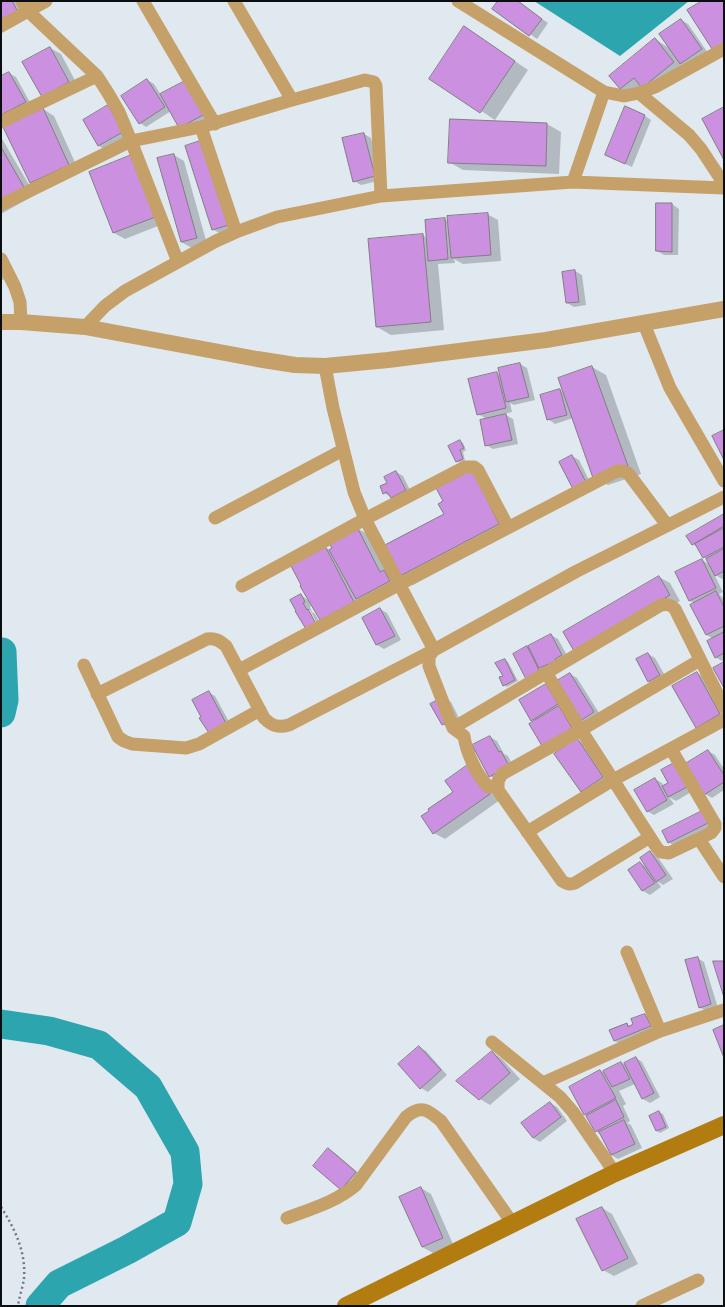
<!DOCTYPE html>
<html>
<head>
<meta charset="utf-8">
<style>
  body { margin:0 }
  #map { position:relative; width:725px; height:1307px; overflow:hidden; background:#e0e8f0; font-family:"Libre Baskerville",serif }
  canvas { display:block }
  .frame { position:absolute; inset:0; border:2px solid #0b0e11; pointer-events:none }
</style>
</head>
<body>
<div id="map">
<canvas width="725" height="1307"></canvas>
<div class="frame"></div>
</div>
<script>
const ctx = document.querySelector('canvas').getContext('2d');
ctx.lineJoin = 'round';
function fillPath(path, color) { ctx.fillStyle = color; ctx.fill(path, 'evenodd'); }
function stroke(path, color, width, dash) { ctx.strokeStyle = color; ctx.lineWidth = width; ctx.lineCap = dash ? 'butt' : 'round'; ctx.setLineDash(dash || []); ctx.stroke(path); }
fillPath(new Path2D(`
  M534,1H689L620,56Z`), '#2da5ae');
fillPath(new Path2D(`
  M1,1H18L28,18L7,30L1,27Z
  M499,1H517L548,23L537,39L494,8Z
  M681,20L688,24L708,53L687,68L681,64L684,68L632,95L621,89L611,76L655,39L669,48Z
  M478,36L528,70L495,120L431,78Z
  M50,48L61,54L79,88L53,102Z
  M9,73L16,77L32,106L4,121L1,78Z
  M147,80L154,84L161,95L185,82L209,119L187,131L171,111L146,127L140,123Z
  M43,109L54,116L79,171L41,189L31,183Z
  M645,116L651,120L632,167L606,155Z
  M84,120L130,136L106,150L99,146Z
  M547,124L561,132L559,174L463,170L449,162Z
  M364,134L371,138L382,180L361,185L354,181Z
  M1,137L35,195L1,214Z
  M203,141L239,231L223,235L212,229Z
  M174,155L184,161L207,244L192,248L181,242Z
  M90,172L168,222L125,239L114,233Z
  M657,204H672L679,209L678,255H664L657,251Z
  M487,214L498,220L501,261L463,264L454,259L455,263L438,264L444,330L391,335L377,327L423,235L427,238L445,219L449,222Z
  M1,257L11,275L1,281Z
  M575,271L582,275L586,305L574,307L567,303Z
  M520,364L527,368L535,400L514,405L510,403L512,412L504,414L513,419L518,444L493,449L486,445L487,419L478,414L497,373L500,375Z
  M592,367L606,375L641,474L608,485L594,477L573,418L555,424L548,419L560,390L564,393Z
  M460,441L463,443L466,450L463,452L465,461L460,463L457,461Z
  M572,456L579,460L593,488L582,494Z
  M472,470L513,532L413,585L399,577L445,515L444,502Z
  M396,472L403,476L412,494L398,501L384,493L388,483Z
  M724,515V578L722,579L714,574L723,592L719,594L724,599V660L722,661L715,657L713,639L707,635L691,605L694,603L690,601L702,560L709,564L707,559L704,557L698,548L693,544Z
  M357,528L367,534L387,573L395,577L400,587L367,604L361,601L364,608L331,625L321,619L313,604L309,602L311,606L310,607L312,612L315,614L323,628L314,633L307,629L296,612L297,611L292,600L301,595L308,600L301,586L303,585L292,564L325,547L330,550L333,549L330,542ZM308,610H310L319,628L318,629Z
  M659,577L670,583L680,601L586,656Z
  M380,609L387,613L401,640L384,649L377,645Z
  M551,635L558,639L569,659L546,676L514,654L527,647L531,650Z
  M648,654L655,658L667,679L655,685L648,681Z
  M504,660L508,662L518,681L507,687L504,685Z
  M697,673L708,679L724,709V724L707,733L674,686Z
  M570,674L577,678L601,716L588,724L581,720Z
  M546,685L578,732L532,720Z
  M208,692L215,696L234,731L218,739Z
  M444,698L451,702L461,722L449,728L442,724Z
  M490,737L497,741L504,754L508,756L515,770L497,780L490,776Z
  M577,740L588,746L613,783L582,792Z
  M708,751L715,755L724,769V790L712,798L705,794Z
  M469,765L500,800L445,839L434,833Z
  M663,770L693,791L676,801L669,797L674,804L654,815L647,811L655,779L662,783L663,786L669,783Z
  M702,812L714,827L675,846L668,842Z
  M650,852L657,856L673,879L663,885L657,881L661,887L650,895L643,891L629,871L640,863L647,867Z
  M697,958L704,962L718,1008L706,1011L699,1007Z
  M645,1015L652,1019L657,1030L622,1045L615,1041L626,1024L631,1026L635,1025Z
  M419,1047L426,1051L447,1075L428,1092L421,1088L400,1064Z
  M492,1052L502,1059L520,1079L490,1105L480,1099Z
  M636,1058L642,1062L660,1097L650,1103L643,1099L635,1084L619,1091L626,1104L623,1106L630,1121L627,1123L631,1125L642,1148L618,1159L611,1155L601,1135L596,1131L570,1088L600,1071L603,1072L621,1063L624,1064Z
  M550,1103L557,1107L567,1121L540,1142L533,1138Z
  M659,1112L663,1114L669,1128L660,1133L657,1131L650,1116Z
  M328,1149L335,1153L363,1177L342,1189Z
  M421,1188L431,1194L453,1244L433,1253L422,1247Z
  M602,1208L612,1214L638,1264L614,1276L603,1270Z`), '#0003');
stroke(new Path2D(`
  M1,652H2L4,700L1,713
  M1,1024L49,1031L99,1045L148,1087L185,1152L188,1184L177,1222L127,1250L59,1284L40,1306`), '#2da5ae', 29);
const building = new Path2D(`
  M1,1H12L18,12L1,22Z
  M498,1H518L542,19L529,36L492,9Z
  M702,1H724V45L714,52L687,10Z
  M681,19L702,49L680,64L659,34Z
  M464,26L515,61L480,113L429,79Z
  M655,38L674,62L642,88L634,78L620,89L609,76Z
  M50,47L69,82L42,97L22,62Z
  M9,72L26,102L1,115V76Z
  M147,79L165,107L139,124L121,96Z
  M185,81L203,115L179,128L160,94Z
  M108,105L123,132L98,146L83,120Z
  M625,106L645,115L625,164L605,155Z
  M724,107V160L702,119Z
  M43,108L69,165L30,183L3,127Z
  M450,119L547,123L546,166L448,163Z
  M364,133L375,176L353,182L342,138Z
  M203,140L229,225L212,230L185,146Z
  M1,147L25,189L1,202Z
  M134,154L158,216L113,233L89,172Z
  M174,154L197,238L181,242L157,158Z
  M656,203H672V252L656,251Z
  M488,213L491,255L451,258L447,216Z
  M445,218L448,259L428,261L425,220Z
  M423,234L431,322L376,327L368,239Z
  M575,270L579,302L566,303L562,272Z
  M520,363L529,397L506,402L498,368Z
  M592,366L628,466L593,478L558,378Z
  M497,372L506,408L477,415L468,379Z
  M560,389L567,415L547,420L540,395Z
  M506,414L512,440L485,446L480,420Z
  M724,430V460L712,436Z
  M460,440L464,448L460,450L463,459L456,462L448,446Z
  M572,455L587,484L574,491L559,462Z
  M472,469L499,524L398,577L381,547L444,514L438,504L443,501L436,488Z
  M396,471L406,490L391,498L387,492L383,494L380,486L387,483L384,477Z
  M724,514V526L692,545L686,536Z
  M357,527L380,572L384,570L390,581L356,599L329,550L332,548L328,542Z
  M724,528V547L703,558L695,544Z
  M325,546L354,602L320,620L300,586L301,585L290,564Z
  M724,549V571L715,576L706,559Z
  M702,559L716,588L689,601L675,572Z
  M659,576L670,595L574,651L563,632Z
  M716,591L724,607V626L706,635L690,605Z
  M301,594L305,602L303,603L307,610L308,609L316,624L306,629L295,611H296L290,600Z
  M380,608L395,636L376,645L362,618Z
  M724,632V653L715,658L707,641Z
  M551,634L562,655L555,659L556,661L539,668L528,646Z
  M527,646L540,672L526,679L513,654Z
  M648,653L660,675L648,682L636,659Z
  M505,659L515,680L503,686L499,677L503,676L495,663Z
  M724,662V688L713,668Z
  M697,672L720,714L696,728L672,686Z
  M570,673L594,712L580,721L555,682Z
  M546,684L558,704L531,721L519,700Z
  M209,691L228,727L211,736L199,718L201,717L192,700Z
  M444,697L455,718L442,725L430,704Z
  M559,706L572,728L542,746L529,724Z
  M490,736L499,752L501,751L509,766L489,777L472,745Z
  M577,738L603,777L581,792L554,754Z
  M708,750L724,775V782L704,795L685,764Z
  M674,763L687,787L668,797L662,786L668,783L661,770Z
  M469,764L490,794L433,834L421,816L429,811L428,809L453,792L445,781Z
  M655,778L667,800L647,812L634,790Z
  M702,811L708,823L668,843L662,831Z
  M650,851L666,875L656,882L640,858Z
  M640,862L655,883L642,891L628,870Z
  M698,957L711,1004L699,1008L685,960Z
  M713,961H724V997Z
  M645,1014L651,1026L614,1041L609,1030L627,1023L628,1027L633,1024L631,1019Z
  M724,1025V1058L713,1030Z
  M419,1046L441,1070L420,1089L398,1064Z
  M492,1051L510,1073L479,1100L456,1081Z
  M636,1057L654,1093L642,1099L624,1063Z
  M621,1062L630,1079L612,1087L603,1071Z
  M600,1070L616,1098L584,1115L569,1087Z
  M616,1100L624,1117L595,1132L586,1116Z
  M550,1102L561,1117L533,1138L521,1123Z
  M659,1111L666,1127L656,1131L649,1116Z
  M624,1120L635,1144L611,1155L599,1132Z
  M328,1148L356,1172L341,1190L313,1166Z
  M421,1187L443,1238L422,1247L399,1197Z
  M602,1207L628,1258L602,1271L576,1219Z`);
fillPath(building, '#cb90df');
stroke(building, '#827c85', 1);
stroke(new Path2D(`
  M1,1207C15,1229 26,1252 24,1278C23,1287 19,1297 18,1306`), '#757a80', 2.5, [2, 3]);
stroke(new Path2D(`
  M22,1L28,11L97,76L108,93L119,112L131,141L178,262
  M143,1L215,124
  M234,1L292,100
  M458,1L604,92L624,96L639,93L655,87L724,49
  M1,26L46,1
  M639,93L689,135L701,149L724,184
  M1,122L97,76
  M201,127L236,232
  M573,182L604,92
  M1,205L131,141L201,127L292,100L365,80L374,82L376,86L381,196
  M1,259L15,287L20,302L21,322
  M644,324L670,388L724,481
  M85,327L105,306L125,291L216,241L236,232L277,217L381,196L573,182L724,188
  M325,366L333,408L354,492L365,519L434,650L429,656V666L453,728L464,736C466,751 477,777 489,787
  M215,518L343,450
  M242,586L365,519L465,467H474L478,470L508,527
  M84,665L118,737L124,741L132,744L186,748L199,744L260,710
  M239,670L400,584L617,471H623L628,473L667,525
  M547,674L581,730L657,848L661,852L669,853L711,833L715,828V824L671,749
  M97,694L207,639C216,638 220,641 226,646L264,718C272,726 278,728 289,725L434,650L577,571L724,497
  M453,728L661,605C667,604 670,604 675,609L724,707
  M527,832L613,780L724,720
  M650,837L575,883C570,885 567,884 562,881L498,790V781L502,774L581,730L700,660
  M699,839L724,877
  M627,952L660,1031
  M492,1042L560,1097L573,1112L615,1173
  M543,1083L660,1031L724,1010
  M287,1218C311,1209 336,1202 356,1185L406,1117C421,1104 428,1110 441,1121L513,1224
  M642,1306L698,1280`), '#c5a069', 13);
stroke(new Path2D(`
  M1,322H21L85,327L257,359L295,365L325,366L388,360L546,340L724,309`), '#c5a069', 16);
stroke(new Path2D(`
  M346,1306L615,1173L724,1125`), '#b37c10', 18);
</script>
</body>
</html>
